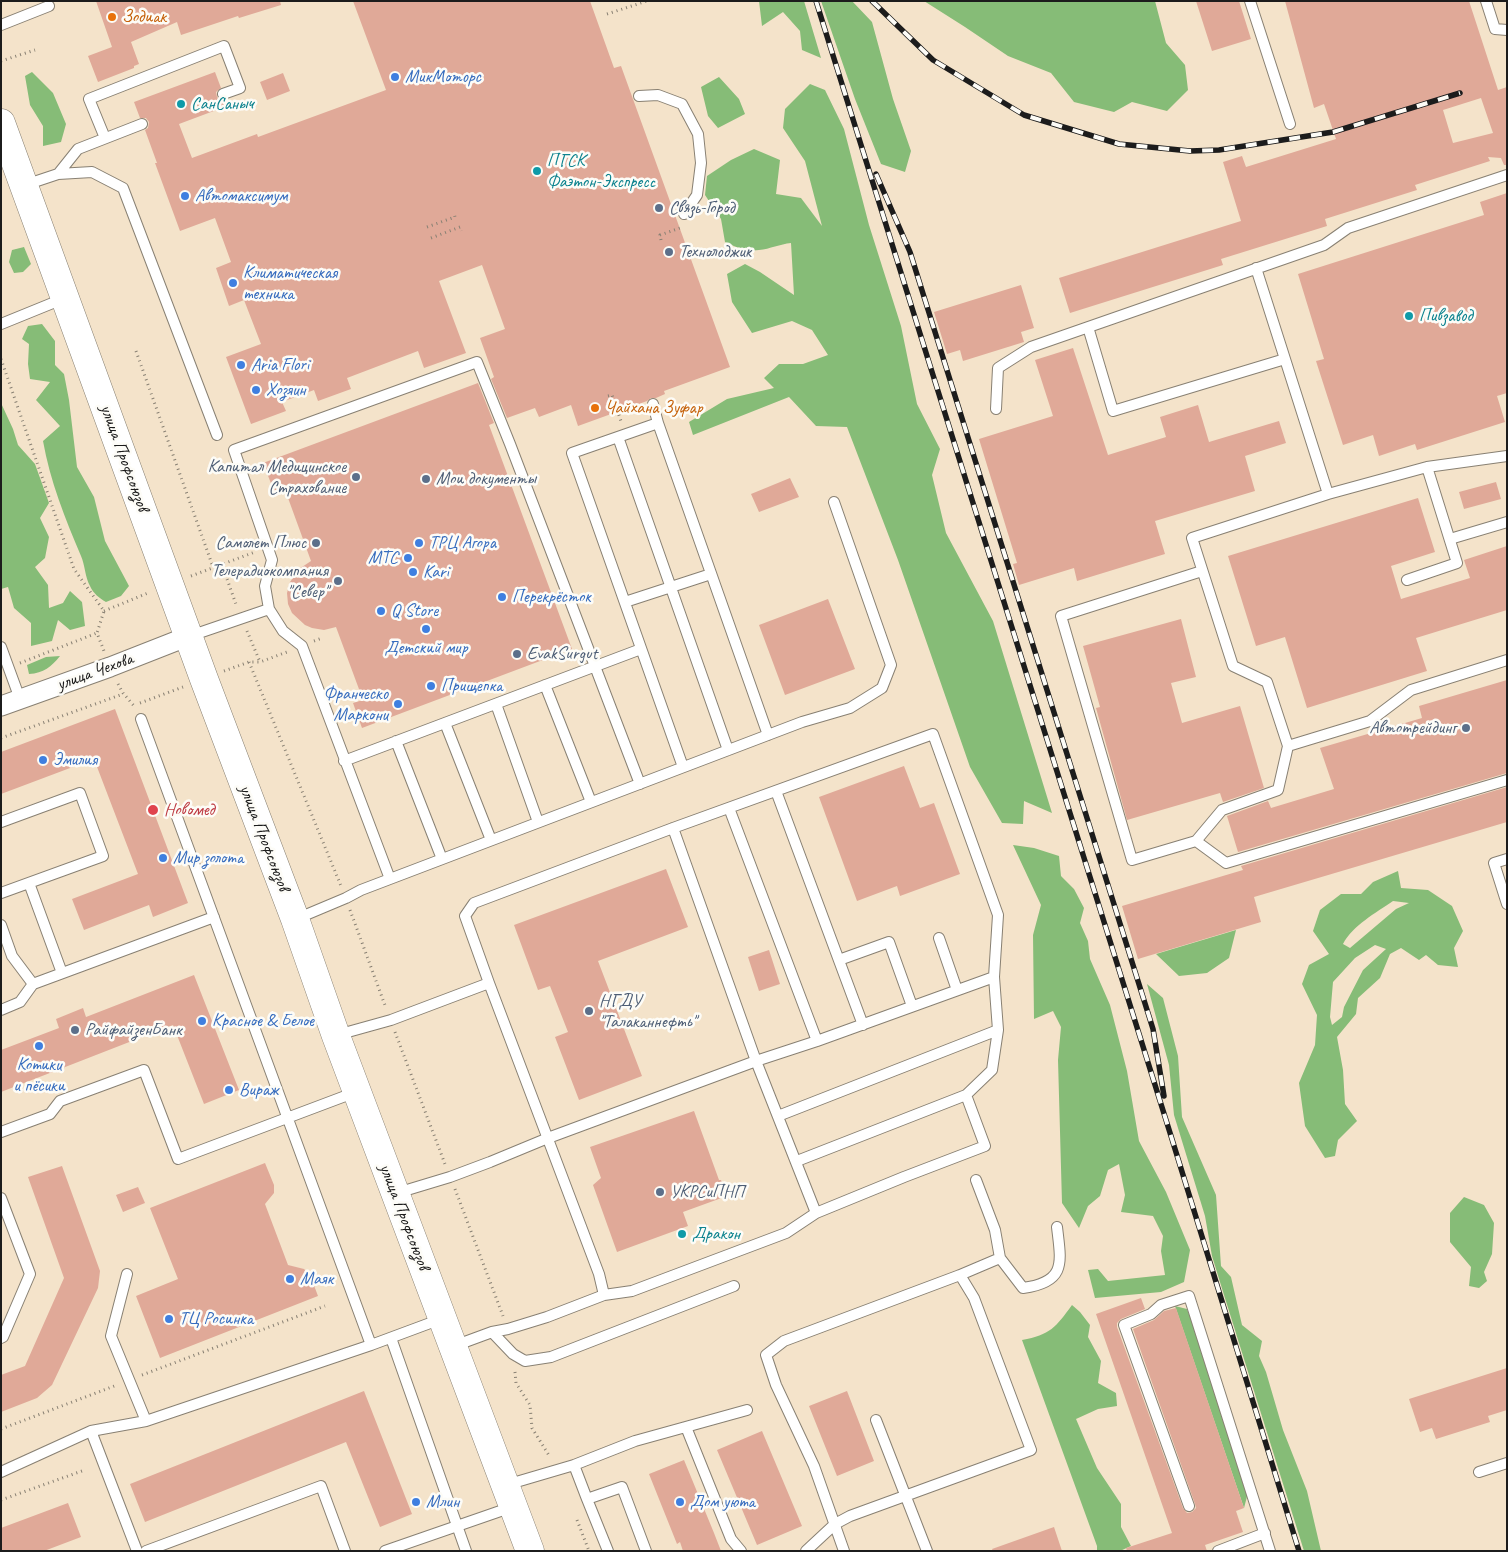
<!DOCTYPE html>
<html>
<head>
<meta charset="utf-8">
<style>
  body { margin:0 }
  #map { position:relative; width:1508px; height:1552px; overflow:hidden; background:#f4e3ca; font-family:Caveat,sans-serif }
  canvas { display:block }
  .frame { position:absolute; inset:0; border:2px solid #1c1c1c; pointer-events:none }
</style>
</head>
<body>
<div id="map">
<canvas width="1508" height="1552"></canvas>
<div class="frame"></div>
</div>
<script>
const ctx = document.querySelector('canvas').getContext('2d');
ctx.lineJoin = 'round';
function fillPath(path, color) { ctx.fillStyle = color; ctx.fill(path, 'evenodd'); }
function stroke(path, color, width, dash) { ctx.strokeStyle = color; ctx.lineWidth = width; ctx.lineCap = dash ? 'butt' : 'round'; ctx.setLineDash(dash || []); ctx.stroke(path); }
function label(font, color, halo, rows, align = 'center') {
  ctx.font = font + ' Caveat,sans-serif'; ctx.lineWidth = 5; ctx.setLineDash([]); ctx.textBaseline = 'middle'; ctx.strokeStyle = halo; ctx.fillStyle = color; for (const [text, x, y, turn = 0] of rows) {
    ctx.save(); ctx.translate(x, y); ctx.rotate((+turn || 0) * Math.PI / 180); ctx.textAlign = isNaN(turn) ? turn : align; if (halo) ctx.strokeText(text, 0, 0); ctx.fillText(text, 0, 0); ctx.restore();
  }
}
fillPath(new Path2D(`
  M759,1H804L821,58L802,50L800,31L783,12L762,26Z
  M821,1H852L872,22L893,99L911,151L905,172L881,164L855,99Z
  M924,1H1155L1166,43L1185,65L1188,90L1167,111L1132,102L1114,112L1074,102L1051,73L1008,56L965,27Z
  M32,72L53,93L66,124L61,142L43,146V126L30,105L25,76Z
  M719,77L739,99L745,114L718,128L708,116L701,87Z
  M810,84L825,90L844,129L869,225L901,326L917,404L940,449L932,475L946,533L993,621L1052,813L1024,801L1023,824L1002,823L970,767L898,560L847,427L816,426L789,397L693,435L689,422L727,399L774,388L764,378L779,364H803L828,355L812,330L792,321L752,333L732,302L727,274L745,264L760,272L794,295L791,243C780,244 770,249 759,250C747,252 735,247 725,242L721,219L705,195L707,176L731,160L754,149L780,160L776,194L801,198L822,226L805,161L783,128L785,109Z
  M24,247L31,264L23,272L14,273L9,262L12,250Z
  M42,324L55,341V365L64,374L69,400L77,467L94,497L105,541L129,586L121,596L106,602C99,598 93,593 90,586C85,577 85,565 81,556C65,518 50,481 43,441L60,426L36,400L50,382L30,379L28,364L29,344L22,339L28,326Z
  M1,403L13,429L18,445L35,464L49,503L40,518L49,537L45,558L35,567L48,585L49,608L63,603L70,591L82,602L85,626L70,630L58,620L52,641L31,646V623L14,608L8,587L1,589Z
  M60,656C51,667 44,673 29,674L27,665L46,657Z
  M1013,845L1034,848L1059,856L1061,876L1074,889L1084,908L1080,923L1088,941L1090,959L1110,1005L1127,1071L1139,1141L1166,1192L1190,1250L1184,1282L1161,1292L1095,1298L1088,1270L1098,1269L1108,1281L1165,1275L1161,1251L1163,1236L1153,1216L1121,1212L1125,1195L1119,1164L1108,1170L1100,1196L1088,1206L1079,1228L1062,1203L1058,1060L1061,1027L1053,1011L1034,1019L1033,935L1041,905Z
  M1398,871L1401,888L1428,890L1452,906L1463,931L1454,948L1458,967L1438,965L1426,955L1419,960L1401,948L1390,954L1380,978L1358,998L1356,1014L1337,1037L1343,1070L1345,1104L1357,1121L1338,1140L1335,1156L1325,1158L1305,1126L1299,1083L1315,1045L1317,1015L1302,984L1309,965L1329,954L1313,931L1320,910L1341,894H1361L1373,882ZM1393,901L1409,903L1396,909L1350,948L1343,944C1353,925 1376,913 1393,901ZM1375,945L1386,949L1363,970L1344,1007L1342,1017L1332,1025L1330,1017L1333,982L1355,958Z
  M1236,930L1229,958L1207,973L1179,976L1156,954Z
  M1147,984L1163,998L1178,1056L1182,1117L1216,1195L1221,1266L1231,1277L1242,1325L1262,1341L1259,1356L1266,1372L1283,1430L1307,1491L1321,1551H1304L1224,1295L1212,1256L1205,1216L1174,1115L1169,1065Z
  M1464,1197L1484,1205L1494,1223L1492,1254L1484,1272L1487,1281L1479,1288L1469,1286L1471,1267L1450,1242V1213Z
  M1072,1305L1080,1312L1090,1325L1088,1337L1101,1361L1098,1383L1116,1393L1117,1406L1098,1409L1076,1419L1097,1468L1121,1504V1527L1131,1546L1120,1551H1097V1546L1022,1340C1050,1335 1056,1327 1072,1305Z
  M1175,1306L1187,1309L1212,1372L1249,1489L1244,1508Z`), '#86bc77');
fillPath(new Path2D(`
  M96,1H280L281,5L239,18L238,16L181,35L177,22L131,42L139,64L134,66V68L98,82L88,56L112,47Z
  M353,1H590L614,68L621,66L730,367L664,391L665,394L656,398H651L647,401L578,426L571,405L539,417L535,408L507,418L491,379L494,377L480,338L505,329L482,265L439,281L466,353L424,368L418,351L347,378L351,389L318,401L314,390L282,402L286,411L251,424L226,357L261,344L244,300L229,306L216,268L231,262L215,218L180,231L155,163H157L145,130L148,128L149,122L146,118H140L134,102L215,72L221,88L216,92L217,97L221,101L226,100L227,106L179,124L192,158L257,134L258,137L386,90Z
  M1196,1H1239L1251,39L1212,51Z
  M1285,1H1469L1498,90L1507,87V165H1504L1501,158L1488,157L1490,161L1415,185L1417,190L1325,219L1327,226L1221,259L1223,265L1070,313L1059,278L1241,221L1223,162L1242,156L1246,167L1336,139L1324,104L1314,108ZM1481,98L1493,133L1453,143L1443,110Z
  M283,73L290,91L267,100L260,82Z
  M1507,193V393L1497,396L1505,422L1417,450L1415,444L1379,456L1373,435L1343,445L1316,361L1324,359L1298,274L1484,215L1480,202Z
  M1021,285L1034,328L1021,332L1024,342L963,361L960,350L947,354L934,312Z
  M1073,348L1108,455L1166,437L1160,417L1198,405L1209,442L1279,421L1286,443L1245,456L1255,491L1155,521L1165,554L1077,581L1074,568L1019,585L1013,564L1017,563L979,439L1053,416L1035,360Z
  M478,383L494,423L489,425L572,649L362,728L353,703L363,700L336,627L324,630L312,628L305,625L292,613L288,604L287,593L290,582L299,569L311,561L284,487L274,491L263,463Z
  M790,478L799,497L759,512L751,494Z
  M1496,482L1501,499L1464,509L1459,492Z
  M1418,498L1435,552L1391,566L1401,599L1470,578L1464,560L1507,546V610L1416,638L1427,671L1307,708L1285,637L1256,646L1228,556Z
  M828,599L855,669L785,695L759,625Z
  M1181,619L1196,677L1171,683L1182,723L1240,706L1264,788L1223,802L1220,793L1127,820L1096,708L1100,707L1083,646Z
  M1507,680V773L1238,852L1227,816L1268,801L1271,808L1334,789L1320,748L1422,718L1419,706Z
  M115,709L188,903L153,917L149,905L84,930L72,899L138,874L94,759L1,794V752Z
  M904,766L920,808L934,803L960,874L900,896L897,886L857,901L819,797Z
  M1507,787V822L1254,897L1261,922L1138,959L1122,906L1243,870L1241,866Z
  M666,869L688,927L598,961L642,1076L579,1100L555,1037L568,1032L550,986L538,990L514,925Z
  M769,950L780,984L759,991L748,957Z
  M194,975L239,1090L204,1104L173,1025L1,1092V1050L59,1028L56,1019L83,1008L86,1017Z
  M694,1111L719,1180H721L727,1196L683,1212L688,1226L617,1252L593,1185L601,1178L590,1147Z
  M265,1163L274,1185V1193L265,1204L288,1265L304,1269L310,1275L318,1296L160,1358L136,1296L178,1279L150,1208Z
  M62,1166L100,1271L98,1288L52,1385L37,1398L1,1412V1375L25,1366L64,1278L28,1177Z
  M138,1187L145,1203L123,1212L116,1195Z
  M1141,1298L1145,1309L1121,1319L1117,1323V1327L1183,1508L1187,1513L1192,1512L1196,1508L1195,1504L1133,1329L1154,1320L1164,1311L1176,1308L1244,1508L1236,1511L1243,1532L1205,1545L1207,1551H1127L1126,1548L1172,1533L1096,1314Z
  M1507,1368V1410L1488,1416L1490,1422L1436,1439L1432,1428L1420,1432L1409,1399Z
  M364,1391L412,1514L380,1527L346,1442L145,1522L130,1484Z
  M847,1391L874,1461L837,1476L809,1406Z
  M762,1431L802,1526L757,1545L717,1450Z
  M684,1460L714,1533L721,1551H683L680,1542L677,1544L649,1474Z
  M68,1503L81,1537L44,1551H1V1528Z
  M1054,1527L1062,1551H993L992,1549Z`), '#e0a998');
const lane = new Path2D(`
  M1250,1L1290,124
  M1486,1L1495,29L1507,30
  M1,25L49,6
  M639,96L658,95L682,104L698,134L701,163L697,195L684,214
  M105,138L89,99L224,46L240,88L223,94
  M58,174L92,172L123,188L217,435
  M25,185L58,174L78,149L142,124
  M1256,268L1328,494
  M1,324L65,298
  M1088,327L1113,411L1285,359
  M653,404L658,423
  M996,409L998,368L1031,347L1324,245L1348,228L1507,175
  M618,437L728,750
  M1450,539L1507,522
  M1202,571L1061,616L1132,860L1196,841L1222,810L1278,790L1288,746L1267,682L1233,666L1192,538L1328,494L1427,467L1507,456
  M1407,580L1457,563L1427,467
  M625,602L711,574
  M190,636L269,609
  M1,647L20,699
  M545,685L591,802
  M496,704L538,822
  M141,719L371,1345
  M445,723L491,840
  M396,741L442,859
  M1288,746L1370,721L1411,690L1507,660
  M344,761L641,649
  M683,767L572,453L658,423L768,735
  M776,791L863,1025
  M729,808L817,1041
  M1,822L80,793L103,856L1,893
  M673,828L756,1061L816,1213
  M1196,841L1226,863L1507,780
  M1507,859L1494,863L1507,904
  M390,879L302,646L283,631L269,609L265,586L272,560L234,450L477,362L510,444L640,784
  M29,883L62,973
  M296,919L346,898L361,890L802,722L850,708L882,688L891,665L834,502
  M1,925L12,956L33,984
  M939,938L957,990
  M839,960L889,942L912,1006
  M1,1010L20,1002L33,984L214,917
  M337,1035L391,1020L489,983
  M778,1116L998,1030
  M1,1132L50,1114L60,1101L144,1070L178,1159L356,1092
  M976,1180L995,1230L1000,1258L1023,1288C1067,1282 1061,1262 1057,1227
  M397,1193L450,1177L490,1162L548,1138L756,1061L817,1041L994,977
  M1,1198L30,1274L3,1337L1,1338
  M127,1274L111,1336L146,1421
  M604,1295L599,1274L489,983L465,916L474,903L673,828L933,734L998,915L994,977L998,1030L992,1070L966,1095
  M492,1332L513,1354L525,1361L551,1357L734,1286
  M391,1338L466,1551
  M454,1346L492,1332L508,1329L547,1317L604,1295L632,1291L786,1233L816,1213L904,1177L985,1146L966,1095L797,1161
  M876,1420L927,1551
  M686,1427L731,1539L741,1551
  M91,1431L137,1551
  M574,1465L587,1499L622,1487L646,1551
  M1,1472L91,1431L146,1421L371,1345L441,1319
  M1479,1472L1507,1463
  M506,1485L574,1465L635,1441L747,1410
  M587,1499L608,1551
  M1189,1506L1124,1325L1151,1314L1161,1305L1189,1296L1270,1551
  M146,1551L321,1486L345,1551
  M385,1551L512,1507
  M806,1551L835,1524L850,1516L1031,1450L974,1298L960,1275
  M844,1551L814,1466L776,1385L766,1355L784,1341L960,1275L1000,1258
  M1218,1551L1265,1533`);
const street = new Path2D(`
  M1,706L110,667L189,636`);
const secondary = new Path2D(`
  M1,123L204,679L295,919L336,1036L530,1551`);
stroke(lane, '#888073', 12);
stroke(street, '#888073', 21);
stroke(secondary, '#888073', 29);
stroke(new Path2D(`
  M607,14L647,1
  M1,61L35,50
  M427,227L455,217L454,213
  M431,238L460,227L461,231
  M661,240L660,235L680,228
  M136,351L213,567
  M1,359L74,569L104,611L97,633L104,651
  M608,396L612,395L621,421
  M222,565L237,607
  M191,576L255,552
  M104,611L148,593
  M247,631L260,662
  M314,641L322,638
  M249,662L341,886
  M20,663L97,633
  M224,671L249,662H260L287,652
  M118,684L123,693L135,707
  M140,703L183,687
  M1,738L123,694
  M350,910L386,1008
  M395,1032L445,1164
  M455,1189L503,1316
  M515,1372L516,1383L530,1405L532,1428L550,1457
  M142,1375L325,1306
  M1,1429L117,1385
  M1,1500L82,1471
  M577,1520L589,1551`), '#888073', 3, [1, 4]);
stroke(lane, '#fff', 10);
stroke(street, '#fff', 19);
stroke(secondary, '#fff', 28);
const rail = new Path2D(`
  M816,1L1171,1136L1299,1551
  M872,1L933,60L1024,115L1119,144L1190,151L1219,150L1333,132L1460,93
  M876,174L910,252L1153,1029L1164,1096`);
stroke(rail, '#1c1c1c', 5.5);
stroke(rail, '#fdfcf7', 4, [11]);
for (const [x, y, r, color] of [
  [112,17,5,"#e8710a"],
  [395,77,5,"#3f7fe0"],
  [181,104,5,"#0f9aa8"],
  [537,171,5,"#0f9aa8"],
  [185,196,5,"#3f7fe0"],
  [659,208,5,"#5c6f8a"],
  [669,252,5,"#5c6f8a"],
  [233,283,5,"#3f7fe0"],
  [1409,316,5,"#0f9aa8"],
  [241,365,5,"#3f7fe0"],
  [256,390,5,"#3f7fe0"],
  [595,408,5,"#e8710a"],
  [356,477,5,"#5c6f8a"],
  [426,479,5,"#5c6f8a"],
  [316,543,5,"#5c6f8a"],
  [419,543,5,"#3f7fe0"],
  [408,558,5,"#3f7fe0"],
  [413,572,5,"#3f7fe0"],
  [338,581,5,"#5c6f8a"],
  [502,597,5,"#3f7fe0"],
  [381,611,5,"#3f7fe0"],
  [426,629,5,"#3f7fe0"],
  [517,654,5,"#5c6f8a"],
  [431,686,5,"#3f7fe0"],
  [398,704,5,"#3f7fe0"],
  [1466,728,5,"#5c6f8a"],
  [43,760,5,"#3f7fe0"],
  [153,810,6,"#e0444e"],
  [163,858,5,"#3f7fe0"],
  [589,1011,5,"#5c6f8a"],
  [202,1021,5,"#3f7fe0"],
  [75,1030,5,"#5c6f8a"],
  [39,1046,5,"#3f7fe0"],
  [229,1090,5,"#3f7fe0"],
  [660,1192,5,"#5c6f8a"],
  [682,1234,5,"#0f9aa8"],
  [290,1279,5,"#3f7fe0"],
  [169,1319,5,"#3f7fe0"],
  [416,1502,5,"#3f7fe0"],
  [680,1502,5,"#3f7fe0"]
]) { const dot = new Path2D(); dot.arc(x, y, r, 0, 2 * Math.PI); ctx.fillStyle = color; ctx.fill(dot); stroke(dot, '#fdfcf7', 2); }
label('18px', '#c56008', '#fdfcf7', [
  ["Зодиак",122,17],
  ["Чайхана Зуфар",605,408]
], 'left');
label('18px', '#366cbe', '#fdfcf7', [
  ["МикМоторс",405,77],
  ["Автомаксимум",195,196],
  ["Климатическая",243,273],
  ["техника",243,294],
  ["Aria Flori",251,365],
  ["Хозяин",266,390],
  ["ТРЦ Агора",429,543],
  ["МТС",398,558,"right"],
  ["Kari",423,572],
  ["Перекрёсток",512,597],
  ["Q Store",391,611],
  ["Детский мир",426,648,"center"],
  ["Прищепка",441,686],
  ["Франческо",388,694,"right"],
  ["Маркони",388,715,"right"],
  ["Эмилия",53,760],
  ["Мир золота",173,858],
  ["Красное & Белое",212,1021],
  ["Котики",39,1065,"center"],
  ["и пёсики",39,1086,"center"],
  ["Вираж",239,1090],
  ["Маяк",300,1279],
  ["ТЦ Росинка",179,1319],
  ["Млин",426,1502],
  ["Дом уюта",690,1502]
], 'left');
label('18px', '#0d838f', '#fdfcf7', [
  ["СанСаныч",191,104],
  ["ПГСК",547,161],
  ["Фаэтон-Экспресс",547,182],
  ["Пивзавод",1419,316],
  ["Дракон",692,1234]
], 'left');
label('18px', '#4e5e75', '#fdfcf7', [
  ["Связь-Город",669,208],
  ["Технолоджик",679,252],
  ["Капитал Медицинское",346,467,"right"],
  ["Страхование",346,488,"right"],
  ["Мои документы",436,479],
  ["Самолет Плюс",306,543,"right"],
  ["Телерадиокомпания",328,571,"right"],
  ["\"Север\"",328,592,"right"],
  ["EvakSurgut",527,654],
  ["Автотрейдинг",1456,728,"right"],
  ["НГДУ",599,1001],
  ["\"Талаканнефть\"",599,1022],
  ["РайфайзенБанк",85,1030],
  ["УКРСиПНП",670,1192]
], 'left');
label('18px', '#1c1c1c', '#fdfcf7', [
  ["улица Профсоюзов",124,458,70],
  ["улица Чехова",95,672,-20],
  ["улица Профсоюзов",264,838,69],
  ["улица Профсоюзов",404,1217,69]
]);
label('18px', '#be3a42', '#fdfcf7', [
  ["Новомед",164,810]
], 'left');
</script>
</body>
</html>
